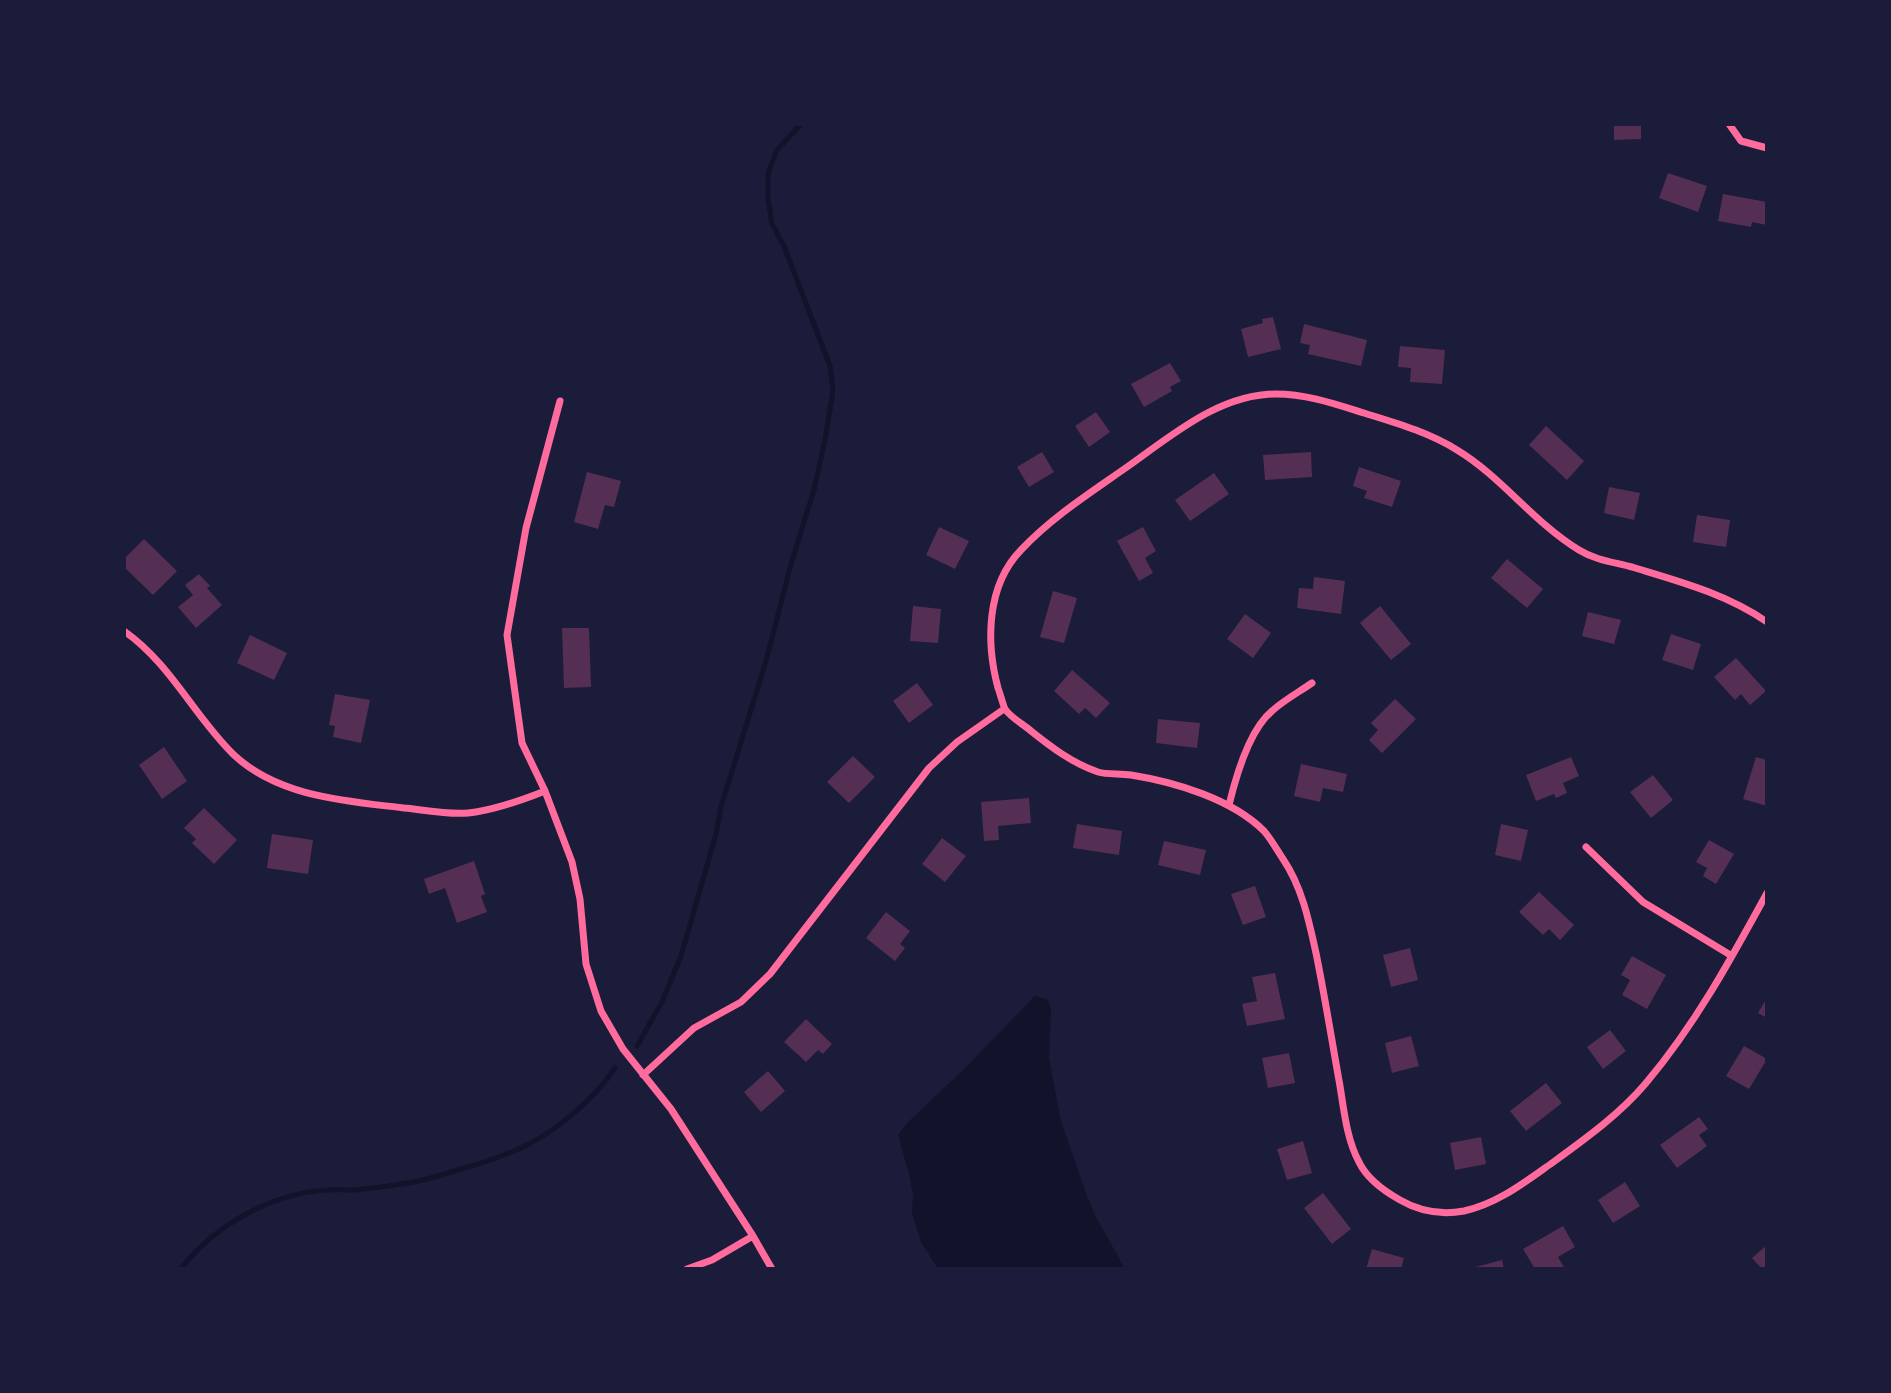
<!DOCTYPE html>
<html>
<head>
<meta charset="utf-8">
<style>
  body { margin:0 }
  #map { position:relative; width:1891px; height:1393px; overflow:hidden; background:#1b1b3a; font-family:Roboto,sans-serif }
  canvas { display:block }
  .frame { position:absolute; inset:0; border:126px solid #1b1b3a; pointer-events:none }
</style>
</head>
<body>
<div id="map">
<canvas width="1891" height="1393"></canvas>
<div class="frame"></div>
</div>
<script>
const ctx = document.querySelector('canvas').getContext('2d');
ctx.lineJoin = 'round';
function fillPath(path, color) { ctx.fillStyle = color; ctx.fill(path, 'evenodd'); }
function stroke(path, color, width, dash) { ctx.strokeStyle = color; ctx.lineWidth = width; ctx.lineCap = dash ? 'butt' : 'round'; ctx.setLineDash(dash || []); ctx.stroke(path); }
fillPath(new Path2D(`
  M1035,996L1048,1000L1051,1009L1049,1058L1061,1121L1087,1196L1097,1219L1125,1269H938L921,1242L912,1213L913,1195L909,1174L898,1135L907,1123L964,1069Z`), '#12122b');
stroke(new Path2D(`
  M637,1046L662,1002L681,956L716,834L721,807L766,661L791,564L814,490L825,440L833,391L830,366L784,246L772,224L768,199V173L777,150L801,124
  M181,1269C213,1226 272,1193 327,1190C335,1189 344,1190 353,1190C369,1189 385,1187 401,1184C420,1182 439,1176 458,1170C479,1164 502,1157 523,1147C557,1131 594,1099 615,1068`), '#12122b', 5);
fillPath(new Path2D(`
  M1614,124H1641V139L1614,140Z
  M1668,173L1707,186L1698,212L1659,198Z
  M1723,194L1767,202V225L1752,222L1751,227L1718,221Z
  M1273,317L1281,349L1248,357L1241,329L1263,323L1262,319Z
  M1304,324L1367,340L1361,366L1308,354L1310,345L1300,343Z
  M1400,346L1445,350L1442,384L1410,382L1411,368L1398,367Z
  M1170,363L1181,381L1170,387L1172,391L1144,407L1131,384Z
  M1096,412L1110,432L1089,447L1075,426Z
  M1546,426L1584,461L1567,480L1529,445Z
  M1042,452L1054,472L1029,487L1017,467Z
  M1311,452L1312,477L1265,480L1263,455Z
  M1359,467L1401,481L1392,507L1364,498L1367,491L1353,486Z
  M587,472L621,481L614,507L605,505L598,529L574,522Z
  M1214,473L1229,494L1190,521L1175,500Z
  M1609,487L1640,493L1634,520L1604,513Z
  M1697,515L1730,520L1726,547L1693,542Z
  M939,527L969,541L955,569L926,555Z
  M1143,527L1156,551L1145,558L1153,573L1139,581L1117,541Z
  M144,539L177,571L153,595L124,567V559Z
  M1507,559L1543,589L1527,608L1491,578Z
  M199,574L210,586L207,588L222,605L196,628L178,607L193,595L185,585Z
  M1314,577L1345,581L1341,614L1297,608L1299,588L1313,589Z
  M1053,591L1077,598L1064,643L1040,637Z
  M913,606L941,609L938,643L910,641Z
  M1380,606L1411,644L1391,660L1360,623Z
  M1588,612L1621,620L1614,644L1582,636Z
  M1245,614L1271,633L1253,658L1227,639Z
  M562,628H589L591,687L564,688Z
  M1671,634L1701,644L1693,670L1662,660Z
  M250,635L287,653L274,680L237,663Z
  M1736,658L1766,691L1750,705L1741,694L1735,700L1714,677Z
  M1072,670L1110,703L1096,718L1085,708L1079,714L1054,691Z
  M917,683L933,705L909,723L893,701Z
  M335,694L370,700L361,743L333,737L335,726L329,725Z
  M1395,699L1416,719L1382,753L1369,740L1378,730L1371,723Z
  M1158,719L1200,723L1197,748L1156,743Z
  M164,747L187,781L162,799L139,765Z
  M853,756L875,777L849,803L827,782Z
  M1571,757L1579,776L1563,783L1567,793L1556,798L1554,794L1536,801L1526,775Z
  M1756,757L1767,760V806L1743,799Z
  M1301,764L1347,774L1343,792L1323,788L1320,802L1294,796Z
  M1653,775L1673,800L1651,818L1630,792Z
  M1029,798L1031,823L998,826L999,840L984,841L981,802Z
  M204,808L237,840L214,864L192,843L196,839L184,828Z
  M1077,824L1122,831L1119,855L1073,848Z
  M1501,824L1528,830L1521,861L1495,855Z
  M272,834L313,840L308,874L267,868Z
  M942,838L966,856L945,882L922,864Z
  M1709,840L1734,854L1716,884L1703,876L1707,868L1696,862Z
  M1164,841L1206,850L1200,875L1158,865Z
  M474,861L485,894L481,896L487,912L457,923L445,888L429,894L424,879Z
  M1255,886L1266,917L1243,925L1231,894Z
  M1539,892L1574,925L1560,940L1549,929L1543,935L1519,912Z
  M886,912L910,931L900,944L905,948L895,961L866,938Z
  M1410,948L1418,980L1391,987L1383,955Z
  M1632,956L1666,975L1647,1009L1622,995L1630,980L1621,975Z
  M1275,973L1285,1019L1247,1026L1242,1004L1257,1001L1252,977Z
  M1767,998V1018L1758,1013Z
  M806,1019L832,1044L823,1054L818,1050L806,1062L784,1042Z
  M1610,1030L1626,1051L1603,1069L1587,1047Z
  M1411,1036L1419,1066L1392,1073L1385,1043Z
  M1744,1046L1767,1059L1749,1089L1726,1076Z
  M1289,1053L1295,1083L1268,1088L1262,1058Z
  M768,1071L785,1091L761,1112L744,1092Z
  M1546,1083L1562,1103L1526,1131L1510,1111Z
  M1699,1117L1708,1129L1699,1135L1707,1146L1677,1168L1660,1145Z
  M1481,1137L1486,1164L1455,1170L1450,1143Z
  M1303,1141L1312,1173L1287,1180L1277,1149Z
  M1625,1182L1640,1206L1613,1223L1598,1200Z
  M1323,1193L1351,1229L1332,1244L1304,1208Z
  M1563,1226L1575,1247L1558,1257L1565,1269H1535L1523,1249Z
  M1767,1245V1269H1762L1752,1258Z
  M1372,1249L1404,1258L1401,1269H1366Z
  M1502,1260L1504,1269H1472V1268Z`), '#542f53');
stroke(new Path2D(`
  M1729,124L1741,141L1767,148
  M560,401L526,528L507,635L522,743L545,791L572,862L580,899L586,964L601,1011L623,1049L671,1109L753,1236L772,1269
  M1767,622C1727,594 1678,581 1632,567C1613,562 1595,560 1579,550C1533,522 1502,477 1457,450C1428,432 1396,423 1364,413C1335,404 1306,394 1276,394C1219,394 1171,436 1127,467C1090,493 1052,517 1021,550C986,586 986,643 998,688C999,690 1004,708 1005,709C1010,717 1024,725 1031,731C1051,747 1072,763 1098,772C1108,775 1120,773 1131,775C1175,782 1232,799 1264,831C1271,839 1277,850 1283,859C1302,887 1309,921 1316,953C1325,997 1332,1042 1340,1086C1344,1111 1347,1140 1359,1162C1367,1179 1384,1191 1400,1200C1419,1211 1442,1215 1464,1211C1497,1204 1525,1182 1552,1163C1585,1139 1620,1114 1646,1083C1695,1025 1731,959 1767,893
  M124,631C171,664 194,716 234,755C279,797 346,801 404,808C425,810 447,815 468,813C495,810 520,801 545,791
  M1229,805C1236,776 1249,730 1272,711C1284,700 1299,692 1312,683
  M1586,847L1643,902L1732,956
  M643,1075L694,1028L741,1002L770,974L929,768L957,742L1004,709
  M687,1269L712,1260L753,1236`), '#ff6b9d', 7);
</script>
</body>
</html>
